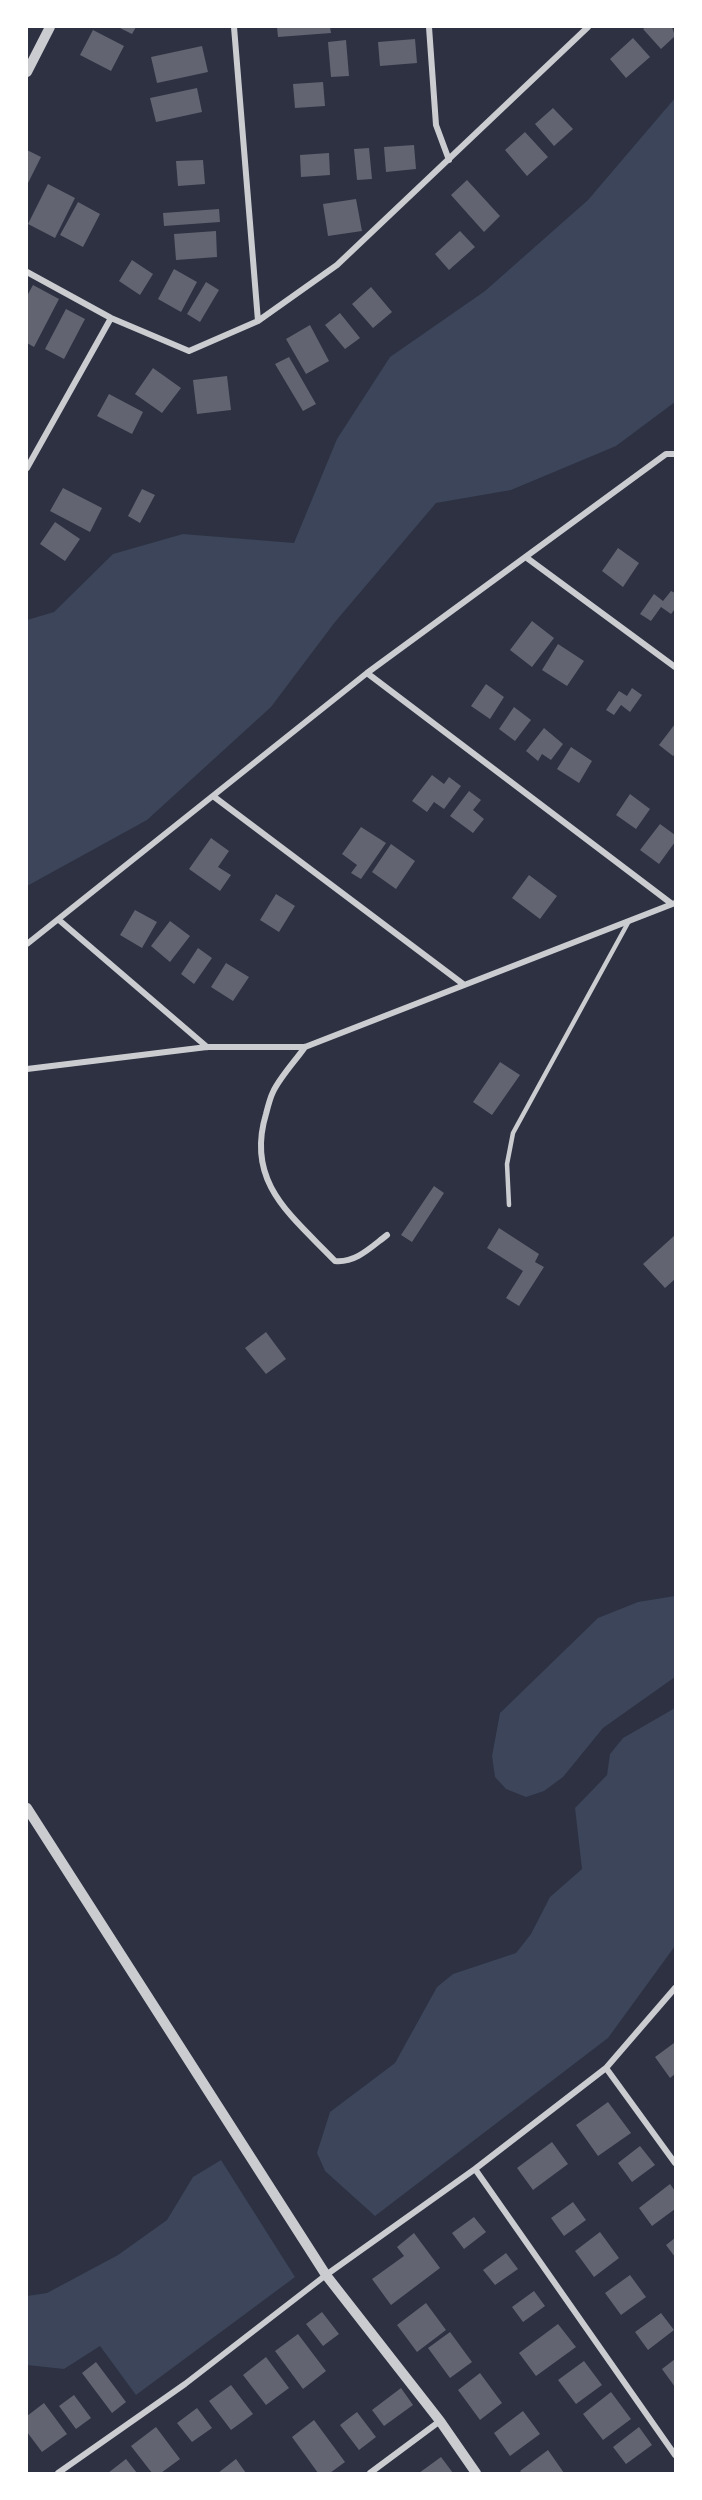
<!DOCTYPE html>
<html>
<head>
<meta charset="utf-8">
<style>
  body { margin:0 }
  #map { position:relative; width:702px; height:2500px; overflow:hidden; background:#2d3142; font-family:Karla,sans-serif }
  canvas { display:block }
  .frame { position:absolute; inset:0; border:28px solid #fff; pointer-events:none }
</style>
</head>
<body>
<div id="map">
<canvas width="702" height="2500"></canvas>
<div class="frame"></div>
</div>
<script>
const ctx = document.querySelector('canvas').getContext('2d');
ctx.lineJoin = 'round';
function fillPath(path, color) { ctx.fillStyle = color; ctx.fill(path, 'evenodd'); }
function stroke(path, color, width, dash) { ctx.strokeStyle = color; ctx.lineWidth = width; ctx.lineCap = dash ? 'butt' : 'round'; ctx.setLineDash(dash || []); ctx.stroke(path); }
fillPath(new Path2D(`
  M675,98V402L616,446L511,490L436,503L335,622L271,707L147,820L27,886V620L54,612L113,554L183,534L294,543L337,439L390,357L485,291L588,200Z
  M675,1596V1677L603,1728L563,1777L544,1791L526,1797L506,1789L495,1777L492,1756L500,1713L598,1618L638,1602Z
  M675,1708V1946L608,2038L375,2216L325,2171L317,2153L330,2112L395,2063L437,1987L453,1974L516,1953L531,1934L550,1897L582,1869L575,1808L607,1775L610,1754L623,1738Z
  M221,2160L295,2277L136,2395L100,2346L64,2369L27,2365V2296L47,2293L118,2255L167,2220L193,2177Z`), '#3c4559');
fillPath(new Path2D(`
  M118,27H136L132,34Z
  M277,27H330L331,33L278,37Z
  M646,27H672L675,36L661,49L643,29Z
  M93,30L124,46L111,71L80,55Z
  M633,38L650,57L626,78L610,59Z
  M415,39L417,63L380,66L378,42Z
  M346,40L349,76L331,77L328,42Z
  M202,46L208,72L157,83L151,57Z
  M323,82L325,106L295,108L293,84Z
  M197,88L202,112L156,122L150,98Z
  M553,108L573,129L554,146L535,124Z
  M525,132L548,157L527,176L505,150Z
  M414,145L416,169L386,172L384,147Z
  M369,148L372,179L357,180L354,149Z
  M27,150L41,157L27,185Z
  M329,153L330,175L301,177L300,155Z
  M203,160L205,184L178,186L176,161Z
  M467,180L500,216L484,232L451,195Z
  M48,184L75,198L55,238L28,224Z
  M356,199L362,231L328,236L323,204Z
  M78,202L100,214L83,247L60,235Z
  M219,209L220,222L164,226L163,213Z
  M216,231L217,257L176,260L174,234Z
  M460,231L475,247L449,270L435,254Z
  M132,260L153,274L140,295L119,281Z
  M174,269L197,282L181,312L158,299Z
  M206,282L219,290L200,322L187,314Z
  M33,285L59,299L34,347L27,343V296Z
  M371,287L392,312L373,328L352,304Z
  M66,309L85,319L64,359L45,349Z
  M340,313L360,338L345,349L325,325Z
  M310,325L329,361L306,374L286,339Z
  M289,357L316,404L303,411L275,364Z
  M153,368L181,388L162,413L135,394Z
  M227,376L231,410L197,414L193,380Z
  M109,394L143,412L132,434L97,416Z
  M63,488L102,508L90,532L50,511Z
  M142,489L155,495L140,523L128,516Z
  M55,522L80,539L65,561L40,544Z
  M618,548L639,563L623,587L602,571Z
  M671,591L675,593V609L671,614L661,607L651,621L640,614L654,594L663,601Z
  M532,621L554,638L532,667L510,650Z
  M558,644L584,661L567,686L542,670Z
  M486,684L504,697L490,719L471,706Z
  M632,688L642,695L630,712L621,705L614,715L606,710L619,691L627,696Z
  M514,707L531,720L515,741L499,729Z
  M675,724V754L673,756L659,745Z
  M544,728L563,744L551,760L542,754L538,761L526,751Z
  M571,747L592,761L579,783L557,769Z
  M432,775L444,784L449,777L461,786L444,809L434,802L427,812L412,801Z
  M469,791L481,800L473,810L484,819L473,833L450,816Z
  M630,794L650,809L636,829L616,815Z
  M660,824L675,835V842L659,864L640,850Z
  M361,827L386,843L361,879L351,873L357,865L342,854Z
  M211,838L229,851L218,867L231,875L220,891L189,869Z
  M391,844L415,861L396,889L372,872Z
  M529,875L557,896L540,919L512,898Z
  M276,894L295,906L279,932L260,920Z
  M135,910L157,922L142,948L120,935Z
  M170,921L190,936L170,962L151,946Z
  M198,948L212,958L194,984L181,974Z
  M226,963L249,977L233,1001L211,987Z
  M500,1062L520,1075L492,1115L473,1102Z
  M434,1186L444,1193L412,1242L401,1235Z
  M499,1228L539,1254L535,1262L544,1267L519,1306L506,1298L523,1271L487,1248Z
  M675,1235V1279L665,1288L643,1264Z
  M266,1332L286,1359L266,1374L245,1348Z
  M674,2043L675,2074L670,2078L655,2057Z
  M608,2102L631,2133L598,2156L576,2125Z
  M552,2142L568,2164L533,2190L517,2168Z
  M640,2146L655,2165L632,2182L618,2163Z
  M670,2184L675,2191V2209L652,2226L639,2208Z
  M573,2202L586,2220L564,2236L551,2218Z
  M474,2217L486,2232L464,2249L452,2233Z
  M600,2232L619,2258L594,2277L575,2251Z
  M414,2233L440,2268L391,2305L372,2279L404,2256L397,2247Z
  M675,2238V2257L666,2245Z
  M506,2253L518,2269L495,2285L483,2270Z
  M630,2275L646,2297L621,2315L605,2293Z
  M534,2291L545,2306L523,2322L512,2307Z
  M426,2303L446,2330L417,2352L397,2325Z
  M322,2312L339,2334L323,2346L306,2324Z
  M661,2313L674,2330L648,2350L635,2332Z
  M558,2324L576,2347L536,2376L519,2353Z
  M450,2332L472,2362L450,2378L428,2348Z
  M298,2334L326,2371L303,2389L275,2351Z
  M266,2357L289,2388L266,2405L243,2375Z
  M675,2359V2387L662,2369Z
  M584,2361L602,2385L576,2404L558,2380Z
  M96,2362L126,2402L112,2413L82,2373Z
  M480,2373L502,2403L480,2420L458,2390Z
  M231,2385L253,2414L231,2430L209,2401Z
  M401,2388L413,2405L384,2426L372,2410Z
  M611,2392L631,2419L603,2440L583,2414Z
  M74,2395L91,2418L76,2429L59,2406Z
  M44,2403L67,2434L42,2452L27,2432V2416Z
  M197,2408L212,2428L192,2442L177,2423Z
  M523,2411L540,2434L510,2456L494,2433Z
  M357,2412L376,2437L359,2450L340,2425Z
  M314,2420L345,2462L330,2473H318L292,2437Z
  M156,2427L180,2459L161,2473H152L131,2446Z
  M639,2427L652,2445L626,2464L613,2447Z
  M548,2450L564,2473H522L520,2471Z
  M441,2457L453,2473H419Z
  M126,2459L137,2473H108Z
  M236,2459L246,2473H218Z`), '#626471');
stroke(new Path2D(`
  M509,1205L507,1164L513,1133L629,921`), '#caccd0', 4.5);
stroke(new Path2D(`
  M234,27L258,321
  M429,27L436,125L449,160
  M27,272L111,318L189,351L258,321L337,265L588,27
  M27,468L111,318
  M527,558L675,667
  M367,673L672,904
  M213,796L463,984
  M59,920L207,1047
  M27,944L367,673L666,454H675
  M305,1047C296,1060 280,1077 273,1092C270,1098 268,1106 266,1114C245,1183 292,1216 335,1261C356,1263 371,1247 387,1235
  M27,1069L207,1047H305L675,903
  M606,2068L675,2163
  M475,2169L675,2455
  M58,2473L185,2384L326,2275L475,2169L606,2068L675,1988
  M370,2473L440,2421`), '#caccd0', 6);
stroke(new Path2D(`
  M27,72L50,27
  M27,1808L326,2275L440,2421L476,2473`), '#caccd0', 10);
</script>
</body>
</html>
